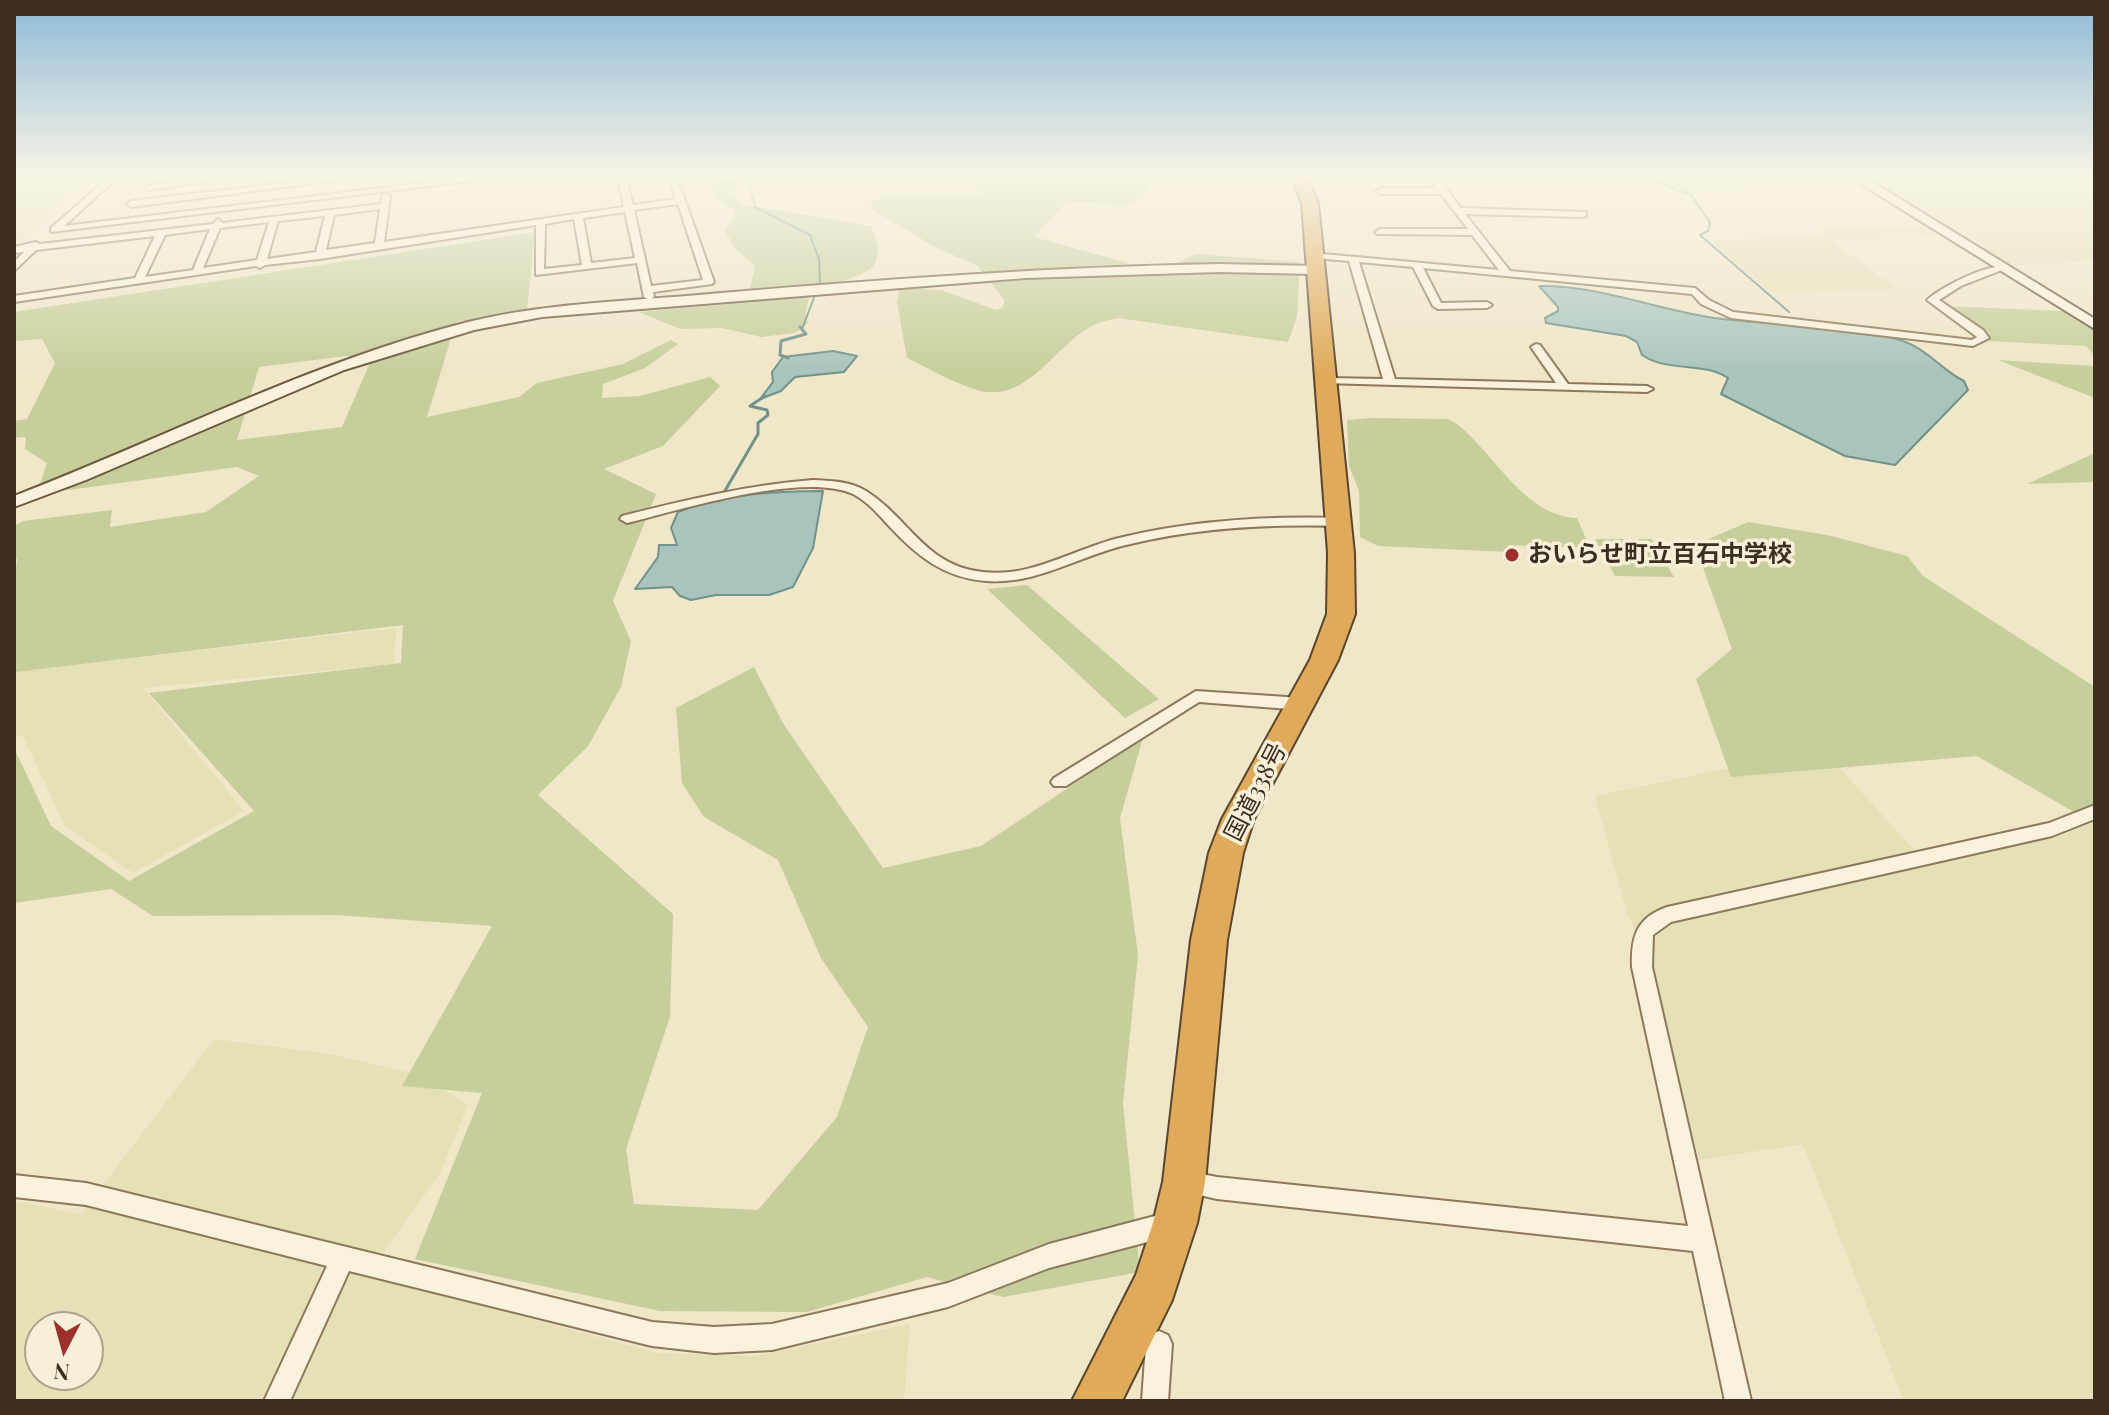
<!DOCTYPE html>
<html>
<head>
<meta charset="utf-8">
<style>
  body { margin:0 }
  #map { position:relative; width:2109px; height:1415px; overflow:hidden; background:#f0e6c8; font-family:"Playfair Display",serif }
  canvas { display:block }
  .frame { position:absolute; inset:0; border:16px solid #3c2f20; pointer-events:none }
  .north { position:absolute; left:24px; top:1311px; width:80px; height:80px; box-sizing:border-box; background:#f7efd8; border:2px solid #aca28e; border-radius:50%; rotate:186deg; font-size:22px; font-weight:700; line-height:32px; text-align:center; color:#3c2f20 }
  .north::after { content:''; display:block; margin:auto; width:28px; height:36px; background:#9d302b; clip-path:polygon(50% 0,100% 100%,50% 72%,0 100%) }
</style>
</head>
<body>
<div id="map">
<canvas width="2109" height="1415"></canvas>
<div class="frame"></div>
<div class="north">N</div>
</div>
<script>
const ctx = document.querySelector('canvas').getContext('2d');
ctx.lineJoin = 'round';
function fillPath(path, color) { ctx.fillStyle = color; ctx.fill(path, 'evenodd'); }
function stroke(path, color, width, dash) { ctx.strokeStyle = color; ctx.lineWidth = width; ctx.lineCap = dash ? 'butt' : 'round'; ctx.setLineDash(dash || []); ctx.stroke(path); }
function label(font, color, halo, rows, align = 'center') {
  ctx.font = font + ' "Playfair Display","Noto Sans JP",serif'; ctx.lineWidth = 7; ctx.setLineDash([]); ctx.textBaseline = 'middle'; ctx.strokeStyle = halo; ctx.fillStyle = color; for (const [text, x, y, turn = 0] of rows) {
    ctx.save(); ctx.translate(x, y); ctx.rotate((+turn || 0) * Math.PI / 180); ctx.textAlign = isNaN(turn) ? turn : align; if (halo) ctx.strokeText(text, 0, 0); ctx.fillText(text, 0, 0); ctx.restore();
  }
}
fillPath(new Path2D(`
  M14,178H85L37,229L14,243Z
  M1659,178H1739L1751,187L1681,189Z
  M1865,178H2041L2070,187L2095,186V261L2005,266Z
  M1923,227L1939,236L1831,241L1893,286L1890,289L1771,293L1711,241L1823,236L1817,230Z
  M396,628L394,664L143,688L244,811L133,873L65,826L23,736L14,737V672Z
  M1822,749L1928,865L2060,836L2095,822V1401H1904L1803,1144L1699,1160L1649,960L1627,913L1595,796Z
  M214,1039L330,1054L420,1075L468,1105L440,1173L367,1275L657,1353L756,1356L910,1324L904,1401H14V1201L81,1214ZM40,1327H88V1375H40Z`), '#e5e0b5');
fillPath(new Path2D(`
  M712,178L741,181L731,191L741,204L871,226C876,236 882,258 872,267C849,287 779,293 750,289L755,266L736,249L725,232L735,217V210C719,204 714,195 712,178Z
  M936,178H1150L1152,183L1144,198L1126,205L1068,201L1034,237L1131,264H1175L1196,254L1300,262L1297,317L1288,342L1117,318C1110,320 1101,321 1094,325C1056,343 1029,402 981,391C956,385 931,369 907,358L897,302L900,288L941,290L996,310L1003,308L1004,300L978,266L937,248L873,210L870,202C901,182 961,207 982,192L978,187Z
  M535,232L527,310L456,322L427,417L519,397L537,383L623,364L671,340L678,344L645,368L603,384L602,398L640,396L710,377L720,386L663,446L604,469L656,494L613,601L631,641L621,687L588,746L538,795L673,914L670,1017L626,1149L634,1204L758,1210L837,1117L868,1027L821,958L778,860L704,817L682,783L676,708L754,667L784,725L883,868L981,846L1143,738L1120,818L1138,955L1123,1103L1140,1272L1003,1297L927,1277L807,1312L660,1311L415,1259L482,1093L402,1086L492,926L336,915L153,916L111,889L14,903V748L51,826L129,881L254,811L149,693L401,663L403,625L16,672L14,593L17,559L14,558V526L23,521L112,510L110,527L206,512L259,476L237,467L54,492L40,484L47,463L25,449L26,437L14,438V421L27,419L55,363L42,339L14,341V312ZM346,356L372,358L342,427L237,440L259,367Z
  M809,297L805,314L808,323L795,333L761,337L722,328L680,329L639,312Z
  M1944,306L2063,311L2095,330V356L2086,346L1985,341Z
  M1998,360L2095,366V398Z
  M1370,418L1448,419L1457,424C1495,454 1524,516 1577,518L1590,548L1508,545L1509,552L1378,546L1360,537L1359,491L1349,466L1347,420Z
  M2095,453V482L2027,484Z
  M1748,522L1827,535L1907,556L1923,576L2095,687V824L1977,756L1731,777L1696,679L1732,649L1695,545Z
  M1595,539H1651L1674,577L1615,576Z
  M1027,585L1159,699L1125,718L987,589Z`), '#c6ce9b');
const water = new Path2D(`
  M1539,286C1595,285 1652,308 1708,317C1767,327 1854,321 1908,343C1930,352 1943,371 1964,381L1968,390L1895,465L1845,456L1721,394L1728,378C1703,361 1668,373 1642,355L1637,342L1626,336L1546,323L1545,318L1558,311V307Z
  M833,351L857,356L844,372L795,377L781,391L760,399L773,382L772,372L783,357Z
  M823,491L813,548L793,587L769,595H716L691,600L680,596L672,587L635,589L658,557L659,545H677L671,528L678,512C722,494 776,491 823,491Z`);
fillPath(water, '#a9c4bd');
stroke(water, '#6f928b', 2);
stroke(new Path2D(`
  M748,178L755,207L810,235L819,259L820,282L802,329
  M1648,178L1691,195L1710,222L1708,231L1700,235L1789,312`), '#6f928b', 2);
stroke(new Path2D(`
  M788,358L780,355L781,341L806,334L800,327
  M719,501L758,434V423L768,415L767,410L750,406L765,396`), '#6f928b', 3);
const street = new Path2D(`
  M108,178H117L64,226L466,178H494L51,232V228Z
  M201,178H229L148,190L144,187Z
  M327,178H355L131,207L127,204L131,201Z
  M618,178H626L633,205L676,199L669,178H677L714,282L712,284L653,292L654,297L649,300L644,297L637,263L536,275V225L320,259L265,265L260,268L256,266L14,302V296L135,278L155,236L36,250L14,271V262L24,252L14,253V247L36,242L40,244L213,224L218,219L222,223L381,204L382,196L386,193L390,196L384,242L624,207ZM678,204L703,280L651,286L634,210ZM380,209L375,243L326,250L334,215ZM625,212L635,258L591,263L583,218ZM325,216L316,252L267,259L278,221ZM574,219L582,265L544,269L545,224ZM269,222L257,260L203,268L220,228ZM210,229L193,270L145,277L165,235Z
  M1429,178H1438L1461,208L1586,212V216L1583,217L1465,214L1510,271L1695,288L1709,300L1733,312L1972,340L1977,337L1927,300C1940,288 1991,261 2007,268L1961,286L1939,300L1983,330L1989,338L1973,346L1731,318L1701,304L1692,294L1423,268L1441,303L1487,302L1492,305L1487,308L1438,309L1433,306L1413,267L1359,262L1395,379L1556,383L1531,347L1536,344L1540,345L1568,384L1647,386L1653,389L1647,392L1323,383V379L1327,378L1383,379L1349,261L1315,258L1312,257V253L1499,270L1472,235L1377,234L1375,232L1380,229H1468L1441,194H1380L1376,191L1380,188H1437Z
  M813,480C831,481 850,481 866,491C910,519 925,566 983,572C1031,578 1074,549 1119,538C1189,521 1264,516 1337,518L1344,522L1337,526C1267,524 1195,528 1126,545C1079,556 1036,585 986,581C944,578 917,556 889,526C879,515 867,501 853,494C804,471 679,510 627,523L620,519L622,516C685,500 748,485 813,480Z
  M1196,691L1302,698L1310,704L1302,710L1199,702L1066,786H1054L1051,782L1054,778Z
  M2095,805V819L2052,836L1671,922L1653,935L1652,967L1751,1401H1725L1693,1251L1217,1199L1178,1190L1175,1182L1178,1174L1186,1171L1217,1177L1688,1226L1632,967C1631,937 1636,918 1667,907L2049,823Z
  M14,1175L86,1183L652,1322L714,1327L772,1324L948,1283L1049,1244L1170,1212L1178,1216L1182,1224L1178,1232L1170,1236L1049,1268L948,1307L772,1350L714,1353L652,1346L349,1271L290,1401H264L327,1266L86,1205L14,1197Z
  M1159,1331L1168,1335L1172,1344L1168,1401H1142L1146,1344L1150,1335Z`);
const secondary = new Path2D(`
  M1851,178H1866L2095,319V329Z
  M1219,264L1316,266L1323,270L1316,274L1219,272L1025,278L542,317L474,330L344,370L86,480L14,507V496C165,438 310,362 468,322C550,302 637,301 721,293C887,279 1053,267 1219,264Z`);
const highway = new Path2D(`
  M1292,178H1308L1318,203L1354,553L1355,614L1338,660L1254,819L1243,853L1227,940L1205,1182L1197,1223L1172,1300L1122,1401H1072L1136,1275L1153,1223L1163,1182L1191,940L1209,853L1222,819L1310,660L1327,614L1328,553L1302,203Z`);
stroke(street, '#8c785c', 4);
stroke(secondary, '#6e593f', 4);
stroke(highway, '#5a4630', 4);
fillPath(street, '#faf2dc');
fillPath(secondary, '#faf2dc');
fillPath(highway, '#dfaa59');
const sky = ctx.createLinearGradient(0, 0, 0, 376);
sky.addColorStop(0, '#8fbad7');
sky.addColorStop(0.47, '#f8f4e6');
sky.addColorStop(1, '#f8f4e600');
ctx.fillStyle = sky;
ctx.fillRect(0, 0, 2109, 376);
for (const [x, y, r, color] of [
  [1512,555,8,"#9d302b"]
]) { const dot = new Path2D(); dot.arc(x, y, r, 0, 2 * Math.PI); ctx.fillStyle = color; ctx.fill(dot); stroke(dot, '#f7efd8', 3); }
label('bold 24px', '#3c2f20', '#f7efd8', [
  ["おいらせ町立百石中学校",1528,555]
], 'left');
label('24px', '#3c2f20', '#f7efd8', [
  ["国道338号",1256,792,-63]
]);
</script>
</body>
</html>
